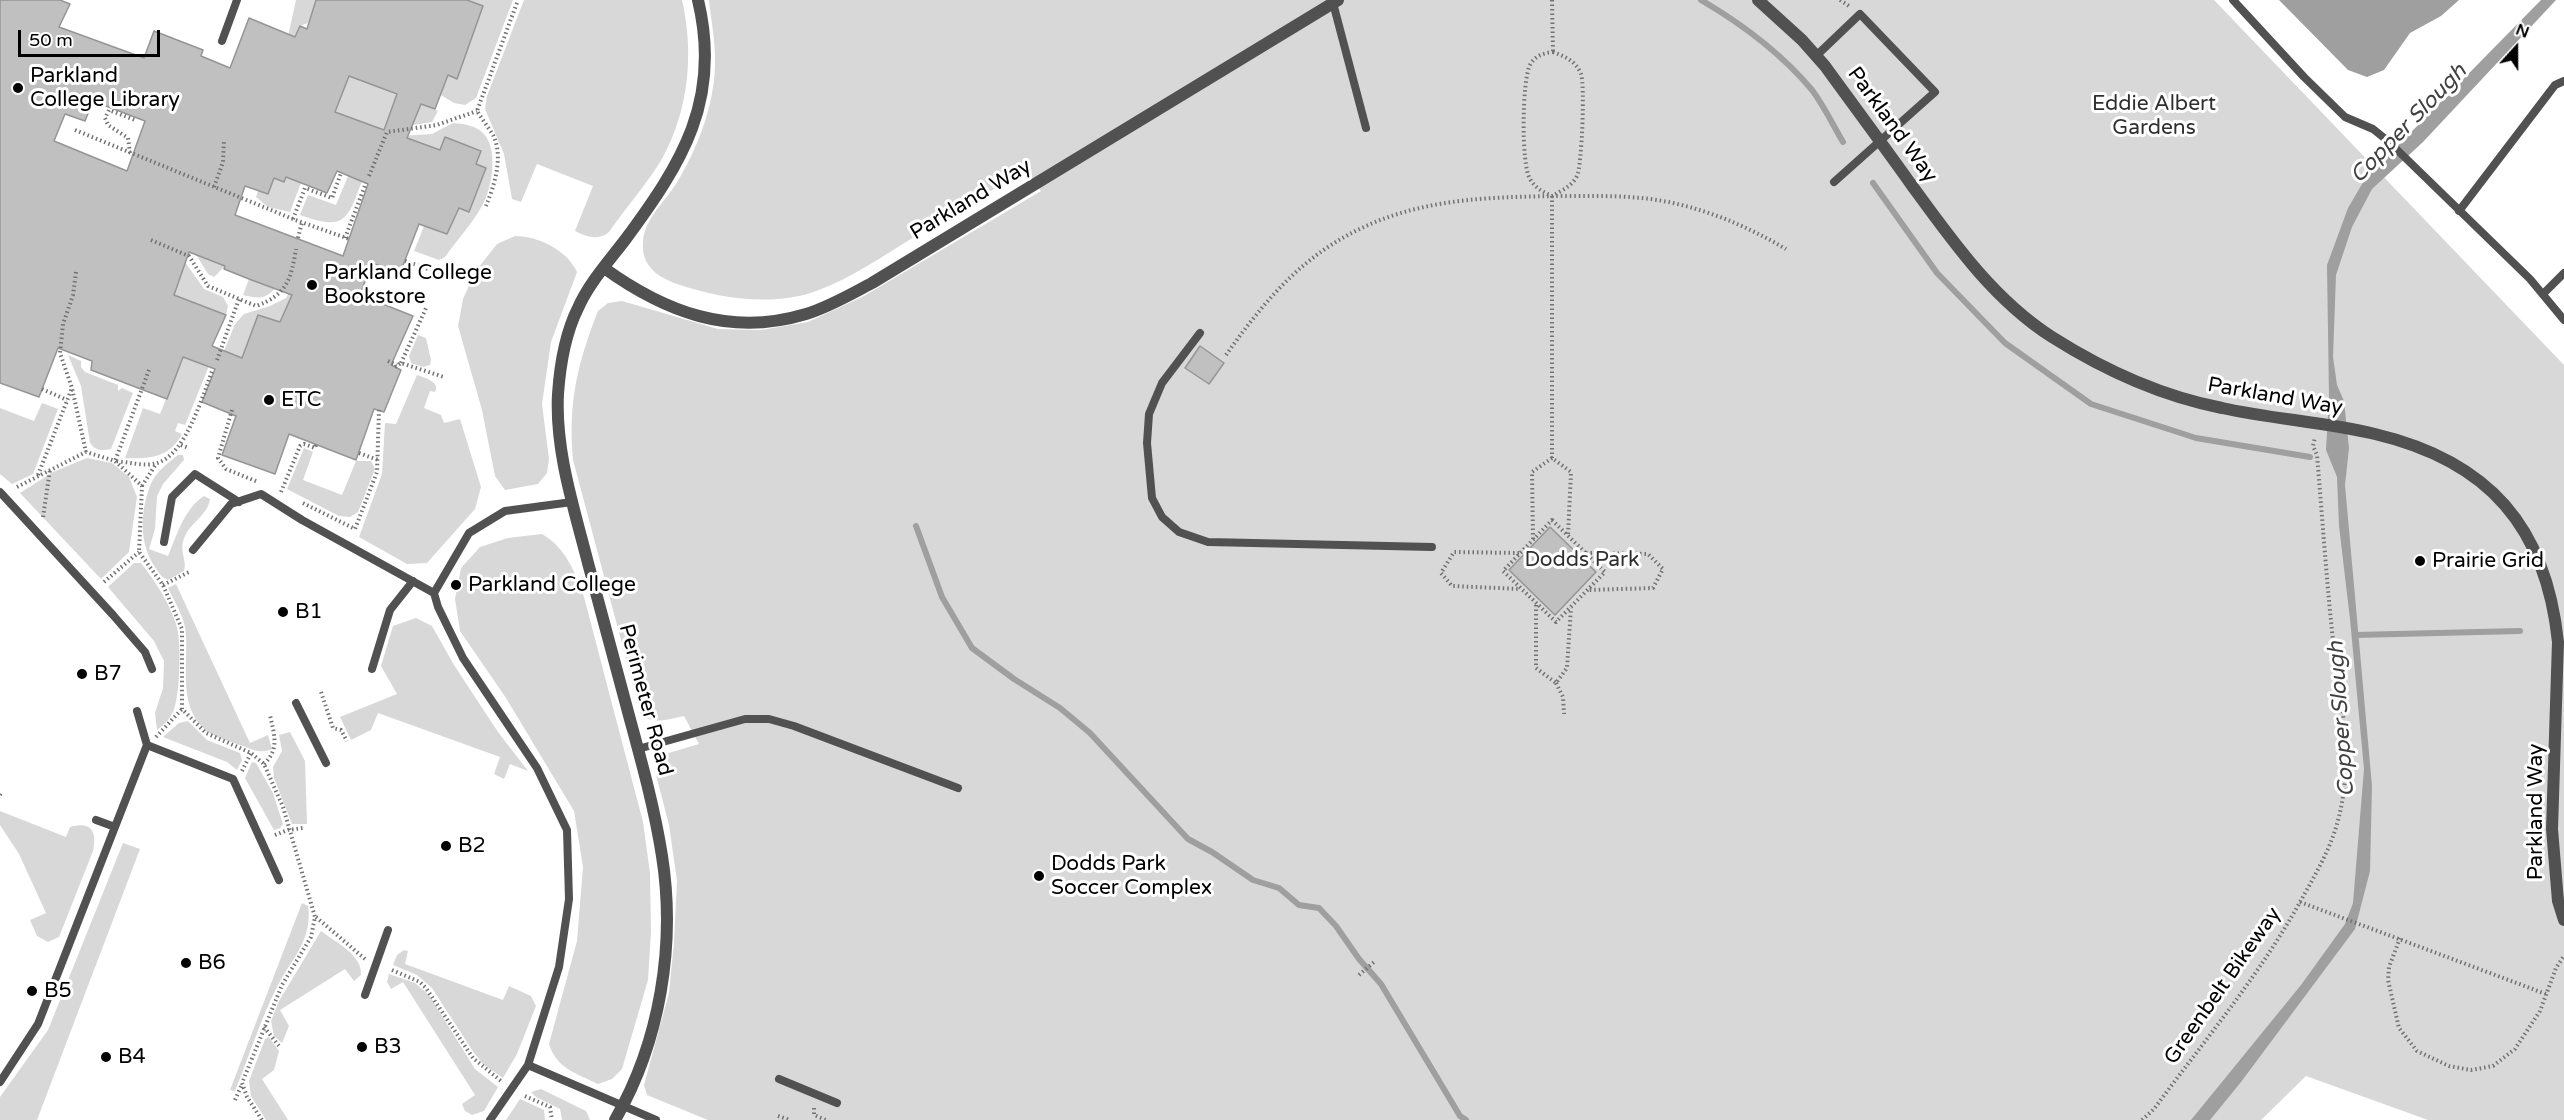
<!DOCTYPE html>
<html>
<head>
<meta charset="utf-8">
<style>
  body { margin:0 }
  #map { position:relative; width:2564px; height:1120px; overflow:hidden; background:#fff; font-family:"Varela Round",sans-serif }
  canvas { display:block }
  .north { position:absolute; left:2486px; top:18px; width:60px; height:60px; -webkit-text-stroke:4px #fff; paint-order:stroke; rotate:21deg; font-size:16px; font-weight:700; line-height:24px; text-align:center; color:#000 }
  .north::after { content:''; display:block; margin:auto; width:21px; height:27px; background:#000; clip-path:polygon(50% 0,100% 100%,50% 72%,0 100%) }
  .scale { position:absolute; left:18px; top:30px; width:142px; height:27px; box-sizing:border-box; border:3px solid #000; border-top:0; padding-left:8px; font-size:18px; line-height:21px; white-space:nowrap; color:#000; -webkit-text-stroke:4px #fff; paint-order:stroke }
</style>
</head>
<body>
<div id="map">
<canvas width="2564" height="1120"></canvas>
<div class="north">N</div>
<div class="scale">50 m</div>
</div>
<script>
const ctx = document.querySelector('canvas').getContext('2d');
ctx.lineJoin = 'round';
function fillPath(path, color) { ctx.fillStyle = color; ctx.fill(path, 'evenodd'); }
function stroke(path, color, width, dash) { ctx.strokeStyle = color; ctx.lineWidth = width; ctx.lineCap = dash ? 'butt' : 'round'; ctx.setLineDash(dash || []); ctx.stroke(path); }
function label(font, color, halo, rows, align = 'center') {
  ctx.font = font + ' "Varela Round",sans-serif'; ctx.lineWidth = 6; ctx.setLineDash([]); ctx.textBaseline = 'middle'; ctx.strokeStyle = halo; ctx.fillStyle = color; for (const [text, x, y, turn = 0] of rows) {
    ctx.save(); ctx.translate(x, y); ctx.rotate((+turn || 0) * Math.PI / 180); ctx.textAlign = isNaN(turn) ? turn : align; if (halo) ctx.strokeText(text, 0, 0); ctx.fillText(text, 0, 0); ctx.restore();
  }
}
fillPath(new Path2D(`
  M296,0H316L308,23L300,26L293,44L287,41Z
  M467,0H513L476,98L465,105L454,103L441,95L448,75L457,78L483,7Z
  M524,0H682C694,52 689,109 663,157C648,183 626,207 609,232C598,241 587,237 575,231L593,186L537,164L521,202L512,199L504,154L485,109L487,96Z
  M709,0H2214L2564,365V1120H2428L2306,1076L2261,1120H708L647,1095L644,1085L669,993L674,942L677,881L669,825L656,775L657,764L662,755L699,744L684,716C668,719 656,725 641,715L573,460C568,404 577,364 598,311L608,303L622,301L718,329L761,330L808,322L864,296L1041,191L1023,172C986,193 950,215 914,237C883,256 853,277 819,290C776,307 722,299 680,285C659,278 641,267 643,242C644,218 668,199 679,179C699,145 716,100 715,59C715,39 711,19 709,0Z
  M349,76L397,95L413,123L421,104L438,111L432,122L382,130L335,112Z
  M453,123C464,124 475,125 483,133C499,149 492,187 483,204C473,223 457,240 445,257L439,260L414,251L424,226L447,234L459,208L469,212L486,168L476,164L481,150L445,137L437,159L400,136L432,134Z
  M348,176L362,181C347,221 345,231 300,215L308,195L336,205Z
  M286,177L301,183L290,212L268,207L256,197L258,191L268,194L274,178L283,182Z
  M515,236C538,236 567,250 577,272L551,342L542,404L549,459L547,473L538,484L505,490L495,476L482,410L458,326L463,299L475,272L497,244Z
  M194,251L214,256L212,261L225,266L214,277L208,274Z
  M309,254L280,322L258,315L242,358L224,351L235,324L244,314L270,306L286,298Z
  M185,262L204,289L223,297L228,306L226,315L174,295Z
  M249,279L271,287L280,283C267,298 263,300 243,295Z
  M418,335L426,338L431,360L430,365L423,367L411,363L409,356Z
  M68,355L81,361V367L85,372L118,385V391L122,388L133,393L111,449C101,451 96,451 90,443L81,386Z
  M183,357L209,366L185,425L178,423L175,431L182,434C169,458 150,459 125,458L143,408L160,414Z
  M417,375C425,378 441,382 435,392L430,391L424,408L441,415L444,423L460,419L481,487L475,509L427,563L407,564L359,537L382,474L385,423L396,424Z
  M42,403L58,409L33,474L12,484L0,474V408L34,421Z
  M304,448L313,452L303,480L342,495L356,461H371L375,469L358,512L350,517L339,516L287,489Z
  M178,455H183L184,460L163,484L157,496L155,529L149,549L168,556C177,535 184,509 204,496L210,499C208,514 193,521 186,534C177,550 188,560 184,571L168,580C161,577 159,573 155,567C139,543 140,513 150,486C155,472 167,464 178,455Z
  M87,458L112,463L129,477L137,497L129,552L101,579L20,493L53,472Z
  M542,534C566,548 575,572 584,597L643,822L650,873L651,932L648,980L622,1069L612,1079L598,1084C576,1073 557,1069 549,1044L577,941L583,867L574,811L506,698L460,631L455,599L461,568L480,547L508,538Z
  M134,563H141C155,581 169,602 176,624C182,639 180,698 173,712C169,720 164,725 157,730L155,713L163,688L164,661L154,641L108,587Z
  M176,584L250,743L268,735L272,749C259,755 250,748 237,744C229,741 219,738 211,734C177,712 188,669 186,636C186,619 175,603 168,588Z
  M416,618L432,626L454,665L498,732L528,771L510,764L504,779L494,774L500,757L378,713L371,730L351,740L340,717L397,694L381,666L393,626Z
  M188,721L207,740L240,753L242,760L237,770L227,762L163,737L179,723Z
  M290,732L305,761L307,824H292L274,778L273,767L282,751L279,735Z
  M252,762L256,763L273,793L283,824L280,828L274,830L245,778Z
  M0,811L66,837L70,827C92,821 97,832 93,851L59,937L48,942L37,936L30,920L46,913L19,854L0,825Z
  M123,843L140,849L37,1120H0V1097L48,1030Z
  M302,903L308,906C313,940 291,959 277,987C260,1020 249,1057 235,1091L230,1090Z
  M321,931C335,942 363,955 361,975L354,981L345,969L280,1010L289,1026L282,1043L274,1036L271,1021L279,1001Z
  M404,950L408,951L405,964L503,1000L509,986L531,996L536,1006L517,1054L503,1078L484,1065L474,1053L432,988L417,975L393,965L397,955Z
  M389,974L415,983L429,995L475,1069L498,1087L484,1111L472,1115L465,1111L462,1104L475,1095L403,982L391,989L387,982Z
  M269,1037L279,1051L274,1070L262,1079L288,1120H266L251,1096L249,1081L265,1039Z
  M541,1089L586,1111L590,1120H562L560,1109L536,1097L531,1092Z
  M520,1099L544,1110L545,1120H506Z`), '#d8d8d8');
fillPath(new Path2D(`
  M2279,0H2459L2441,16L2410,33L2384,70L2367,77L2348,70Z
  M2541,0H2556L2423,142L2372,189L2352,227L2336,275L2333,357L2337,385L2344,401L2349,448L2345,485L2372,786L2370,871L2355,929L2241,1082L2210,1120H2191L2301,985L2345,924L2353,903L2364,769L2350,619L2339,526L2337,477L2326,450L2329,397L2327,265L2348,208L2365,179Z`), '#9f9f9f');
stroke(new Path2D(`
  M1701,0C1742,24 1781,53 1812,90C1824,106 1833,125 1843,142
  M1873,183L1937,273L2005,343L2091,404L2196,438L2310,457
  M916,526L942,597L972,648L1014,679L1060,708L1090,733L1188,839L1212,852L1253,880L1279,888L1299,905L1319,908L1336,926L1359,959L1381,984L1460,1116L1466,1120
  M2355,635L2520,631`), '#9f9f9f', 6);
const building = new Path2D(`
  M0,0H60L70,4L59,27L144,58L154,31L203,50L201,56L230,68L249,18L295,37L300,26L307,29L316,0H467L483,6L457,79L448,75L435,109L421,104L407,138L440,150L445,137L481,151L476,164L486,168L469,212L459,208L447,234L419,224L400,273L372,263L360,295L413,316L391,365L401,370L384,412L374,409L356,460L289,434L275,474L222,455L236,416L202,402L215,369L183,357L167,399L91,370L92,361L58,348L39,397L0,383ZM349,76L397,94L384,130L335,112ZM93,101L145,121L127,171L54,141L65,114L85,121ZM337,171L368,184L343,256L235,215L245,186L268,194L274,178L284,182L286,177L327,193ZM189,252L225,266L224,269L249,279L292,295L280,322L258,315L242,358L212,346L226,315L174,295Z
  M1200,346L1224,363L1209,384L1185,368Z
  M1550,527L1596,572L1555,615L1509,570Z`);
fillPath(building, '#c0c0c0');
stroke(building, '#959595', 1.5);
stroke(new Path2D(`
  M1552,0L1553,52
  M1840,0L1849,6
  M1553,52C1564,56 1576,61 1581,74C1585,85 1582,165 1577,176C1572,186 1561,191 1552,196C1543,192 1535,188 1530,179C1521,165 1522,80 1530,65C1535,56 1543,53 1553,52Z
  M75,130L293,219L349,239
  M130,153L128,138L108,125L105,118L109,110L135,120
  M369,176L387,132L437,125L477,111
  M214,187L223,162L224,140
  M1552,196V458
  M486,206C494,186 504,157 493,135C488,127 482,119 477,111L518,0
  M293,219L305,188L332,198L341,173
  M298,238L302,222
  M345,238L366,183
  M151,240L189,256L208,286L256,306C287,295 291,279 296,249
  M405,261L442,274
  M76,272L73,295L63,324L60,353L72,388L86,452
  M1226,355C1255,314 1286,275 1328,247C1402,198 1480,197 1564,196C1600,196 1638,195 1673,203C1714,212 1750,228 1786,249
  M217,360L239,299
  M388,361L397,365
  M401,363L427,306
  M395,367L401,363L444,377
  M149,370L115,461C128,462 146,467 157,463C186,455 203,394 213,369
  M42,389L67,400
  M232,410L218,458L226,469L258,482
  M181,445L189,448
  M359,453L378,460
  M38,475L72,388
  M142,486L156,464
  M17,487L86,452L115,461L142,486L139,552L163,585L182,629V709L206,733L251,753L264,764L283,807L315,917L311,937L282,985L242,1083L247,1097L262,1120
  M281,492L300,446L304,444L315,448L316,445
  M303,503L355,529L377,472L379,410
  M43,517L50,470
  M1552,520L1605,572L1556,622L1503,571Z
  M1533,539L1532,472L1552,458L1571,472L1568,535
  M1519,553L1454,552L1441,573L1452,586L1520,589
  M1586,553L1648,554L1663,569L1653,588L1588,590
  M104,582L139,552
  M163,585L191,571
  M1536,605V668L1556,683L1567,668L1571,608
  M1556,683L1563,697L1564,714
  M321,692L333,728L341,730L347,741
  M156,737L182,709
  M264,764C280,749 274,734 270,715
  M242,771L251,753
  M0,795L1,793
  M275,835L288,830L303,828
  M2300,902L2546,994
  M316,917L365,959
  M2400,938L2389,967L2388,980L2399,1028L2417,1051L2449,1066L2471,1070L2493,1066L2515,1049L2540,1011L2556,968L2564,956
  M392,970L420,982L426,988L473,1058L501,1081
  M1359,975L1374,962
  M264,1027L279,1046
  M525,1096L550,1107L552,1120
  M235,1100L242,1084
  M814,1108V1115L826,1120
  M778,1116L790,1120
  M2142,1120L2154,1109C2204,1041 2259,976 2300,902C2314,877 2329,852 2337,824C2356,758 2339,697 2332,631C2326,573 2322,514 2317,455L2313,446L2315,437`), '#737373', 4, [1.5, 3]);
stroke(new Path2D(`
  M2233,0L2304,77L2345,117L2373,129L2388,141L2530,279L2564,320
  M1333,3L1366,128
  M222,41L237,0
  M1816,56L1860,14L1935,92L1834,182
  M2459,211L2555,85L2564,81
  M2543,294L2564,273
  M1200,333L1162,383L1149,414L1147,443L1152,498L1162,517L1179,532L1208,542L1432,547
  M0,492L113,615L145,652L152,669
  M164,542L172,497L195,474L239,502
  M193,550L231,504L261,494L302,520L434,593
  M372,669L390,610L413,581
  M296,703L326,763
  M137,711L147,745L233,779L279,880
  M638,749L745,719H769L794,726L958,788
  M96,820L115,827
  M365,995L388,930
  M528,1065L656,1120
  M779,1079L837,1103
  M0,1082L38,1024L147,745
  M490,1120L528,1065L559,967L569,899L567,830L537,768L463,658L438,607L434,593L469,533L505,511L572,502`), '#515151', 8);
stroke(new Path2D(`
  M1758,0L1802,40L1825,66C1854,106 1884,146 1913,187C1953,242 1994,300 2052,337C2104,370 2161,396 2222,408C2272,419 2325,422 2375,434C2489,461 2546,527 2558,642L2552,829L2558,901L2564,920
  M604,268C665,312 730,337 806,314C829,307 851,294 872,283L1338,0
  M615,1120C660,1042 676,945 662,856C655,811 643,767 631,723C617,670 602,616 588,563C574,508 555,451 558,394C560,365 565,334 578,308C589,283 609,261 625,240C682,163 722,100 698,0`), '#515151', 12);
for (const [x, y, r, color] of [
  [18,88,6,"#000"],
  [312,285,6,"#000"],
  [269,400,6,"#000"],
  [2420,561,6,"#000"],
  [456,585,6,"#000"],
  [283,612,6,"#000"],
  [82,674,6,"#000"],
  [446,846,6,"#000"],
  [1039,876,6,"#000"],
  [186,963,6,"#000"],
  [32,991,6,"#000"],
  [362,1047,6,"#000"],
  [106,1057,6,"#000"]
]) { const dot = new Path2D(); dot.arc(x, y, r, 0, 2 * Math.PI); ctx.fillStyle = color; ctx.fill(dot); stroke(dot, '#fff', 2); }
label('21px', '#000', '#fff', [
  ["Parkland",30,76],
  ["College Library",30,100],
  ["Parkland College",324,273],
  ["Bookstore",324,297],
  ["ETC",281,400],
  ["Prairie Grid",2432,561],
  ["Parkland College",468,585],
  ["B1",295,612],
  ["B7",94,674],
  ["B2",458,846],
  ["Dodds Park",1051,864],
  ["Soccer Complex",1051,888],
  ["B6",198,963],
  ["B5",44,991],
  ["B3",374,1047],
  ["B4",118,1057]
], 'left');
label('21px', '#2f2f2f', '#fff', [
  ["Eddie Albert",2154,104],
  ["Gardens",2154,128],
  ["Dodds Park",1582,560]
]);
label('21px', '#000', '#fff', [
  ["Parkland Way",1892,125,54],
  ["Parkland Way",971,200,-31],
  ["Parkland Way",2275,397,10],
  ["Perimeter Road",645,700,75],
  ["Parkland Way",2536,812,-90],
  ["Greenbelt Bikeway",2223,986,-55]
]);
label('italic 22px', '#404040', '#fff', [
  ["Copper Slough",2409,124,-46],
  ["Copper Slough",2342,719,-94]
]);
</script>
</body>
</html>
